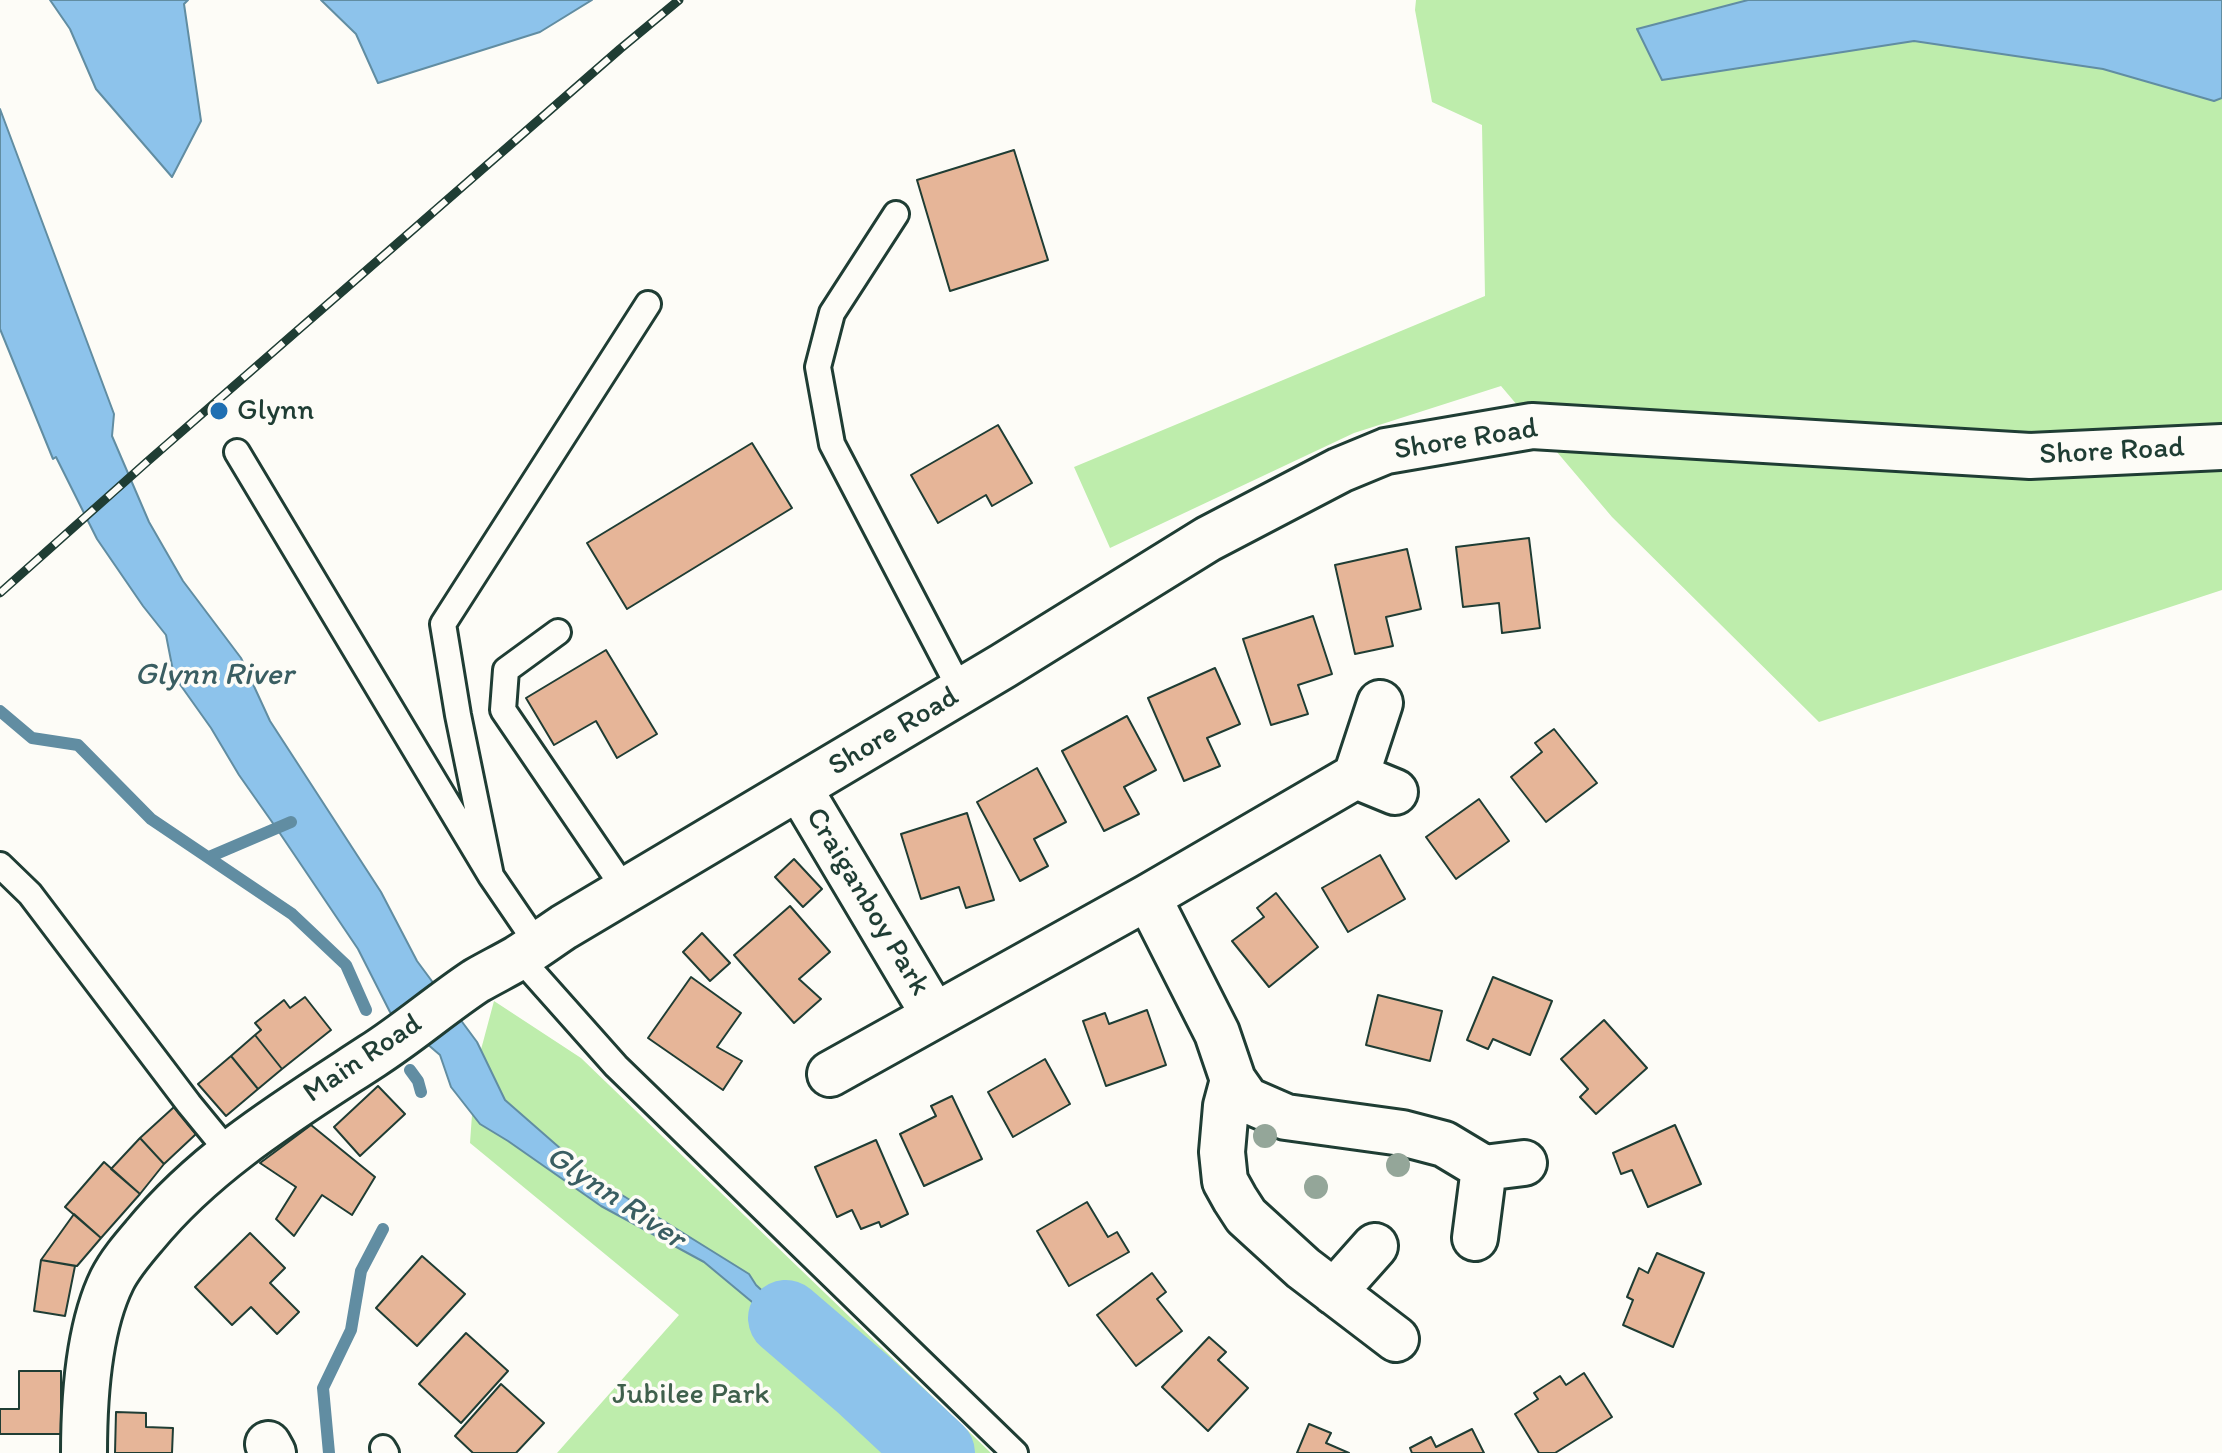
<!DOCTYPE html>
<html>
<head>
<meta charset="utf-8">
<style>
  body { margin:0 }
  canvas { display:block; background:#fdfcf7 }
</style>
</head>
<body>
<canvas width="2222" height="1453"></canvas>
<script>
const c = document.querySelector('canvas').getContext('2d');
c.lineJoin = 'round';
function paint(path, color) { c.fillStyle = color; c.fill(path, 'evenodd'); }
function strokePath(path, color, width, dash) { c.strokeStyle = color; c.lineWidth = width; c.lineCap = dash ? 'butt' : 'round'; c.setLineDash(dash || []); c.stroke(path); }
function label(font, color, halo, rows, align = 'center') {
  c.font = font + ' Itim,sans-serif'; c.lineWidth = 7; c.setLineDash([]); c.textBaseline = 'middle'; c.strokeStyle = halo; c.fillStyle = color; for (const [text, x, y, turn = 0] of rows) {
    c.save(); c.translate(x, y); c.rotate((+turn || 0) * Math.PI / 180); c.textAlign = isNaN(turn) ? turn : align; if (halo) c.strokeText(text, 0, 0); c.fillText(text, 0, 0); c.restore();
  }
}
paint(new Path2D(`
  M1416 0H1748L1638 29 1662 80 1914 41 2103 69 2213 101 2222 98V590L1819 722 1612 517 1501 386 1354 433 1110 548 1074 467 1485 296 1482 125 1432 102 1415 10Z
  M494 1001 581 1058 991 1453H557L679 1315 470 1143 475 1072Z`), '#beedac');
const water = new Path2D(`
  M50 0H188L184 4 201 121 172 177 96 89 70 29Z
  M321 0H592L540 32 378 83 356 34Z
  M1748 0H2222V98L2214 101 2103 69 1914 41 1662 80 1637 29Z
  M0 109 114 414 112 436 149 522 183 581 241 658 270 721 381 892 417 961 477 1042 505 1100 593 1177 749 1274 756 1285 864 1385 799 1341 704 1262 601 1206 508 1141 480 1124 451 1087 440 1055 390 1012 358 949 277 829 239 775 211 728 174 676 166 635 143 606 97 539 56 457 53 459 0 329Z`);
paint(water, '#8dc3eb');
strokePath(water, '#618da2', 2);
strokePath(new Path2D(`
  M0 711 32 738 78 745 151 819 292 914 346 965 366 1010
  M209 857 291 822
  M410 1070 418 1081 421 1092
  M329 1453 323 1388 351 1330 361 1271 383 1229`), '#618da2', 12);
strokePath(new Path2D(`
  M786 1318 864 1385 937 1453`), '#8dc3eb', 76);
const building = new Path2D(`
  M1014 150 1048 260 950 291 917 180Z
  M998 425 1032 483 992 506 986 495 938 523 911 475Z
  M752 443 792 508 627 609 587 543Z
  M1529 538 1540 628 1502 633 1499 603 1463 607 1456 547Z
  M1407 549 1421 609 1386 617 1393 646 1355 654 1335 565Z
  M1313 616 1332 674 1298 685 1308 714 1271 725 1243 639Z
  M606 650 657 734 617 758 596 721 554 745 526 698Z
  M1215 668 1240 724 1207 738 1220 766 1184 781 1148 698Z
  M1127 716 1156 770 1124 787 1139 814 1104 831 1062 751Z
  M1554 729 1597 783 1546 822 1511 777 1542 752 1535 743Z
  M1037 768 1066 822 1034 839 1048 866 1020 881 977 802Z
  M1479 799 1509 841 1456 879 1426 837Z
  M967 813 994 900 966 908 959 887 921 899 901 834Z
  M1380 855 1405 899 1348 932 1322 888Z
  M794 859 822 889 803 907 775 877Z
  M1276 893 1318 947 1269 987 1232 941 1264 917 1257 908Z
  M790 906 830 952 799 979 821 999 794 1023 734 955Z
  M702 933 730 963 710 981 683 952Z
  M691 977 741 1013 717 1047 742 1061 723 1090 648 1038Z
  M1493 977 1552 1001 1530 1055 1493 1039 1488 1049 1467 1040Z
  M1378 995 1442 1011 1430 1061 1366 1045Z
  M305 997 331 1030 282 1069 255 1035 261 1030 255 1023 284 1000 290 1008Z
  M1147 1010 1166 1065 1106 1086 1083 1021 1105 1013 1109 1024Z
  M1604 1020 1647 1068 1596 1114 1580 1097 1588 1089 1561 1059Z
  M255 1035 282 1069 258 1089 231 1056Z
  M231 1056 258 1089 226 1116 198 1084Z
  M1045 1059 1070 1104 1013 1137 988 1092Z
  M378 1086 405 1114 360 1156 334 1127Z
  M952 1096 982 1159 924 1186 900 1134 936 1116 931 1106Z
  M174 1107 196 1134 164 1164 140 1138Z
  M311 1125 375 1177 352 1215 322 1195 294 1236 276 1219 296 1187 260 1163Z
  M1675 1125 1701 1184 1648 1207 1632 1170 1621 1174 1613 1153Z
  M140 1138 164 1164 140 1194 111 1169Z
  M876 1140 908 1214 881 1227 879 1222 861 1229 852 1210 837 1217 815 1167Z
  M104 1162 140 1194 101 1238 65 1207Z
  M1087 1202 1108 1237 1117 1232 1129 1252 1069 1286 1037 1231Z
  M74 1214 101 1238 77 1266 41 1260Z
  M250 1233 285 1268 270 1283 299 1312 277 1334 251 1307 232 1325 195 1287Z
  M1657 1253 1704 1273 1673 1347 1623 1325 1633 1300 1627 1297 1639 1268 1648 1273Z
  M422 1256 465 1294 417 1346 376 1308Z
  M41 1260 75 1266 65 1316 34 1311Z
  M1152 1273 1166 1292 1157 1299 1182 1331 1136 1366 1097 1315Z
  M466 1333 508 1371 461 1423 419 1384Z
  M1209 1337 1226 1352 1218 1360 1248 1388 1208 1431 1162 1387Z
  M19 1371H61V1434H0V1409H19Z
  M1584 1373 1612 1417 1555 1453H1539L1515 1414 1538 1399 1534 1393 1560 1376 1566 1385Z
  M501 1384 544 1423 516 1453H473L455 1436Z
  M116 1412 146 1413V1427L173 1428 172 1453H115Z
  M1309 1424 1331 1433 1326 1443 1349 1453H1297Z
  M1472 1429 1484 1453H1412L1410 1448 1431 1437 1436 1447Z`);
paint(building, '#e6b598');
strokePath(building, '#1f3d34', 2);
const lane = new Path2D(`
  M896 214 832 313 818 367 832 444 961 691
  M237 452 491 876 538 945
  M558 632 506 670 503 710 626 891
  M0 865 30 894 189 1104 230 1154
  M491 876 458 715 443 624 648 304
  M519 957 616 1066 1015 1453
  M383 1448 386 1453`);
const street = new Path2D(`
  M1356 776 1395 792
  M799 788 934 1015
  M1148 897 1217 1033 1233 1080 1226 1106 1222 1152 1225 1181 1235 1199 1246 1216 1303 1268 1396 1339
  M830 1074 1148 897 1356 776 1380 703
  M1233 1080 1247 1100 1286 1117 1402 1133 1444 1144 1484 1168 1524 1163
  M1475 1238 1484 1168
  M1334 1292 1375 1246
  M268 1444 273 1453`);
const primary = new Path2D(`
  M84 1453C84 1399 88 1329 112 1280 120 1264 132 1250 144 1236 206 1160 291 1109 372 1056 408 1033 440 1005 476 981 490 973 504 966 518 958 534 948 549 937 564 927L1003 666 1208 539 1340 470 1386 451 1532 426 2030 456 2222 447`);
strokePath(lane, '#1f3d34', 30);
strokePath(street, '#1f3d34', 50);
strokePath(primary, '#1f3d34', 50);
strokePath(lane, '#fdfcf7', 24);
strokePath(street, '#fdfcf7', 44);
strokePath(primary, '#fdfcf7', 44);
const rail = new Path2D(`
  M0 593 148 461 620 49 679 0`);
strokePath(rail, '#1f3d34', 9);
strokePath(rail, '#fdfcf7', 6, [18]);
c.fillStyle = '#94a699';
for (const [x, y] of [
  [1265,1136],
  [1398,1165],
  [1316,1187]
]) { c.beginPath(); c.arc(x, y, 12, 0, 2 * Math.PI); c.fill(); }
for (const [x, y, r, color] of [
  [219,411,10,"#1f6fb2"]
]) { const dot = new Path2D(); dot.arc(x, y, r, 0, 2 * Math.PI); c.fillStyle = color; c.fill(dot); strokePath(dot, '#fdfcf7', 3); }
label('30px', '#1f3d34', '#fdfcf7', [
  ["Glynn",237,411]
], 'left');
label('30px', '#1f3d34', '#fdfcf7', [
  ["Shore Road",1466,440,-9],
  ["Shore Road",2112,452,-3],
  ["Shore Road",894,732,-31],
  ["Craiganboy Park",867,902,59],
  ["Main Road",363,1059,-34]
]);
label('30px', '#3f604c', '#fdfcf7', [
  ["Jubilee Park",691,1395]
]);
label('italic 32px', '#3a5e62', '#fdfcf7', [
  ["Glynn River",214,676],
  ["Glynn River",615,1198,34]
]);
</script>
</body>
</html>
